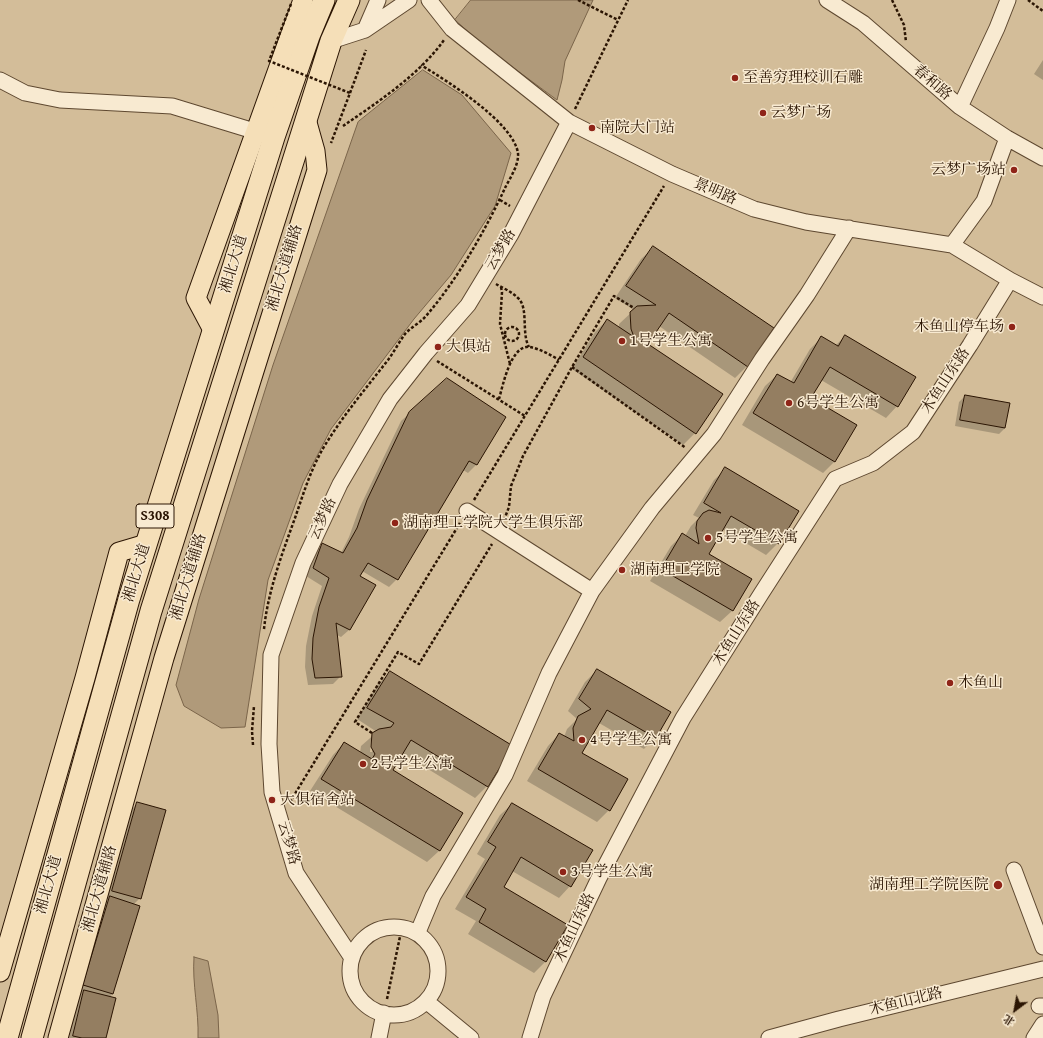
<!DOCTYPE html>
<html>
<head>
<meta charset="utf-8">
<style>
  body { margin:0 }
  #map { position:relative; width:1043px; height:1038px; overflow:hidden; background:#f5dfb8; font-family:"Gentium Book Plus","Noto Serif SC",serif }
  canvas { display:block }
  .north { position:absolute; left:995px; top:990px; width:40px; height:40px; -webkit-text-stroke:3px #f8ead1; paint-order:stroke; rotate:212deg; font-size:11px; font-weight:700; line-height:16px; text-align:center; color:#2b1503 }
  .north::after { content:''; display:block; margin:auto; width:14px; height:18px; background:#2b1503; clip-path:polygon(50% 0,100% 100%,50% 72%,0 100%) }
</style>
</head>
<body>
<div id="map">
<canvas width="1043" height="1038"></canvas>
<div class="north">北</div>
</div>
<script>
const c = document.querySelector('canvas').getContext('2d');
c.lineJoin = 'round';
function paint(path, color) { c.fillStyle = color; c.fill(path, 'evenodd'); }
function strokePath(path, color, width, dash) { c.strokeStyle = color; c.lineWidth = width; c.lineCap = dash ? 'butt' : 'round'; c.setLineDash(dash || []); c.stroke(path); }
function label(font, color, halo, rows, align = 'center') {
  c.font = font + ' "Gentium Book Plus","Noto Serif SC",serif'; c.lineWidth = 3; c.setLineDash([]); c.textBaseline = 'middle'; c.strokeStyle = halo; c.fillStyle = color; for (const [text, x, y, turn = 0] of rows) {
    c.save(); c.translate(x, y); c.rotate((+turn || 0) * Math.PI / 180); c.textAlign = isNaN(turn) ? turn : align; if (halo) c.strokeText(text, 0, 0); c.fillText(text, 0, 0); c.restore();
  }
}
paint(new Path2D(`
  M0 0H1043V1038H0Z`), '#d3bd99');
const water = new Path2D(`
  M471 0H593L565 61 562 80 557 100 484 46 455 20Z
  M423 70 462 95 511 153 495 206 451 275 414 319 331 429 303 483 268 580 245 727 221 728 184 706 176 685 199 599 273 365 358 122Z
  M194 957 208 961 218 1015 219 1038H198C199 1011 192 984 194 957Z`);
paint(water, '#b09a7a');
strokePath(water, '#7b654a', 1);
paint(new Path2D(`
  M1043 60V80L1034 74Z
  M653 248 747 366 735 378 659 326 647 344 695 433 683 445 572 369 595 332 607 320 619 328V324L634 310 615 298 641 259Z
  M845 336 897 406 886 418 821 380 810 399 835 461 823 473 742 425 765 386 777 375 790 383 810 349 822 337 835 346Z
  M965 396 1005 428 999 434 955 426 959 402Z
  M410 413 505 417 476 465 468 473 463 470 397 579 389 587 362 571 359 576 375 585 349 630 341 637 337 635 341 676 333 684 308 685 305 667 306 646 312 616 322 586 306 576 315 552 323 544 341 553 349 537 359 509 401 421Z
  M726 469 797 511 778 543 766 555 722 529 707 554 750 580 732 611 720 622 650 581 671 546 682 535 685 536 691 526 699 518 693 515 714 480Z
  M597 670 655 737 644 749 599 723 581 753 627 780 609 810 597 822 527 781 548 746 559 734 564 737 567 729 577 719 568 711 585 682Z
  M390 672 487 786 475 798 402 753 391 770 462 813 439 851 427 862 310 791 333 755 344 743 360 753 361 746 377 732 357 719 378 684ZM371 740H373L372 752H370Z
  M138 803 140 898 133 905 113 994 109 997 105 1038H69L79 997 81 995 76 993 102 905 108 899 105 898 130 811Z
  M512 804 570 886 559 898 512 871 502 887 545 962 534 973 468 934 476 921 455 909 485 859 477 854 500 815Z`), '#0003');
const building = new Path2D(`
  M653 246 774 328 748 367 669 313 648 344 723 394 696 434 583 357 607 319 634 337 631 329 630 312 637 306 656 305 626 286Z
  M845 335 916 377 898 407 830 367 811 398 857 425 835 462 753 413 777 374 794 383 821 336 838 346Z
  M447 378 506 417 477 465 469 461 398 580 368 563 360 576 376 585 350 630 336 623 342 677 315 678 312 659 313 638 319 607 329 578 313 568 322 543 343 553 357 528 367 500 409 412Z
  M965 395 1010 403 1005 428 960 420Z
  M725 467 799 511 779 544 731 516 709 554 752 579 733 611 661 569 682 533 699 544 696 528 697 521 703 513 709 510 721 513 704 503Z
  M597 669 671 712 656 738 607 710 582 753 628 779 610 811 538 769 559 733 574 741 573 728 578 716 591 709 579 699Z
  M390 671 513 746 488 787 411 740 393 770 463 813 440 851 321 779 344 742 372 759 375 754 371 747 372 733 379 729 391 727 394 723 367 708Z
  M137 802 166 810 141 899 112 891Z
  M512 803 593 850 571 887 521 857 504 887 568 925 546 962 479 922 486 909 466 897 496 847 488 842Z
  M110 896 140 906 113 994 83 985Z
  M84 990 116 998 106 1038H82L73 1036Z`);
paint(building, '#947e61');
strokePath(building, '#2b1503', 1);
const minor = new Path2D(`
  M429 0 452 29 569 122 672 174 754 209 806 222 952 245 1010 280 1043 297
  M827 0 863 23 960 107 1007 138 1043 158
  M365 30 378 0
  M331 41 365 30 409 0
  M0 80 25 93 60 100 172 106 267 135
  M960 107 997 28 1008 0
  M952 245 984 201 1007 138
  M467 511 592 591
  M1014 870 1043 947
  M350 971a44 44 0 1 1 88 0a44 44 0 1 1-88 0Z
  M418 932 433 896 505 775 549 673 592 591 652 508 714 434 762 359 807 295 849 228
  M352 958 296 873 272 792 269 744 271 655 303 563 340 484 390 399 426 353 468 305 511 234 569 122
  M426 1001 471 1038
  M1039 1006H1043
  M379 1038 384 1013
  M530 1038 543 996 599 878 683 718 761 594 835 479 873 463 913 432 970 345 1010 280
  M769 1038 839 1019 1043 969
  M1034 1038 1043 1024`);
const major = new Path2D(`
  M213 330 196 298 303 0
  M0 972 85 678 119 552 146 544
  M58 1038 164 658 317 170 315 151 306 119`);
const highway = new Path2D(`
  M7 1038 129 599 274 137 309 36 324 0
  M32 1038 151 611 331 41 349 0`);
strokePath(minor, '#5e4830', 17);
strokePath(major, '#2b1503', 21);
strokePath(highway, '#2b1503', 23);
strokePath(new Path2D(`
  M578 0 618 20
  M892 0 904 25 906 42
  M1028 0 1043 11
  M350 93 366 50
  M575 109 628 0
  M343 126C378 102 419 75 444 40
  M500 200 510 206
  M496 284C503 288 512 292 518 298 529 308 521 333 529 347
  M501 287 502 292 500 324 510 364
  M505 334a7 7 0 1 1 14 0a7 7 0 1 1-14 0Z
  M437 361 525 416
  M572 367 686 448
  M499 399C503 385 511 344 530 347 540 349 551 355 559 360
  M474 500 664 186
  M504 520 509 507 511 486 523 456 572 367 614 296 634 308
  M264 629C268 591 282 554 295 518 304 492 312 465 327 442 345 413 367 387 388 360 394 352 399 342 405 334 411 327 420 323 426 316 457 280 485 231 505 188 510 178 519 165 518 153 513 122 447 81 421 65
  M372 733 355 722 398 652 419 664 492 544
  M253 745 252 731 254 706
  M290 802 460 523
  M387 999 402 927`), '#2b1503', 2.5, [3, 2]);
strokePath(minor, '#f8ead1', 15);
strokePath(major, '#f5dfb8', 19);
strokePath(highway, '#f5dfb8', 21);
strokePath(new Path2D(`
  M291 4 269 61 350 93 331 143`), '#2b1503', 2.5, [3, 2]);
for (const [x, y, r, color] of [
  [735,78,4,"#8f2418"],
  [763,113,4,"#8f2418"],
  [592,128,4,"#8f2418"],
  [1014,170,4,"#8f2418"],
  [1012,327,4,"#8f2418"],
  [622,341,4,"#8f2418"],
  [438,347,4,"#8f2418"],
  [789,403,4,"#8f2418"],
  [395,523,4,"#8f2418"],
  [708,538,4,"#8f2418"],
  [622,570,4,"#8f2418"],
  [950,683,4,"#8f2418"],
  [582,740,4,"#8f2418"],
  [363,764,4,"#8f2418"],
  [272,800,4,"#8f2418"],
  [563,872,4,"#8f2418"],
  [998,885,5,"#8f2418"]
]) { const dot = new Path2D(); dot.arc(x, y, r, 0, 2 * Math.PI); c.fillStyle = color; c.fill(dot); strokePath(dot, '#f8ead1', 1.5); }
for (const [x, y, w] of [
  [155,516,38]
]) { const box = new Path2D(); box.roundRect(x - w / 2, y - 12, w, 24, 3); c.fillStyle = '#f8ead1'; c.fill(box); strokePath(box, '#2b1503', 1); }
label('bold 14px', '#2b1503', null, [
  ["S308",155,516]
]);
label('15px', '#2b1503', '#f8ead1', [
  ["至善穷理校训石雕",743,78],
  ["云梦广场",771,113],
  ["南院大门站",600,128],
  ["云梦广场站",1006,170,"right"],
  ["木鱼山停车场",1004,327,"right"],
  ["1号学生公寓",630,341],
  ["大俱站",446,347],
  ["6号学生公寓",797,403],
  ["湖南理工学院大学生俱乐部",403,523],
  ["5号学生公寓",716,538],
  ["湖南理工学院",630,570],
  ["木鱼山",958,683],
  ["4号学生公寓",590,740],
  ["2号学生公寓",371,764],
  ["大俱宿舍站",280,800],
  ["3号学生公寓",571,872],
  ["湖南理工学院医院",989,885,"right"]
], 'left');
label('15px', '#2b1503', '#f8ead1', [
  ["春和路",932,83,41],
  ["景明路",715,192,23],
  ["云梦路",501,250,-60],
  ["湘北大道",234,264,-73],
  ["湘北大道辅路",285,268,-73],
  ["木鱼山东路",946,381,-57],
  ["云梦路",323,519,-65],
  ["湘北大道",137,573,-73],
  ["湘北大道辅路",189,577,-73],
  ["木鱼山东路",737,633,-58],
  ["云梦路",288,843,74],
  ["湘北大道",49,885,-74],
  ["湘北大道辅路",100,889,-74],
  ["木鱼山东路",575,928,-65],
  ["木鱼山北路",906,1002,-14]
]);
</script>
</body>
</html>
